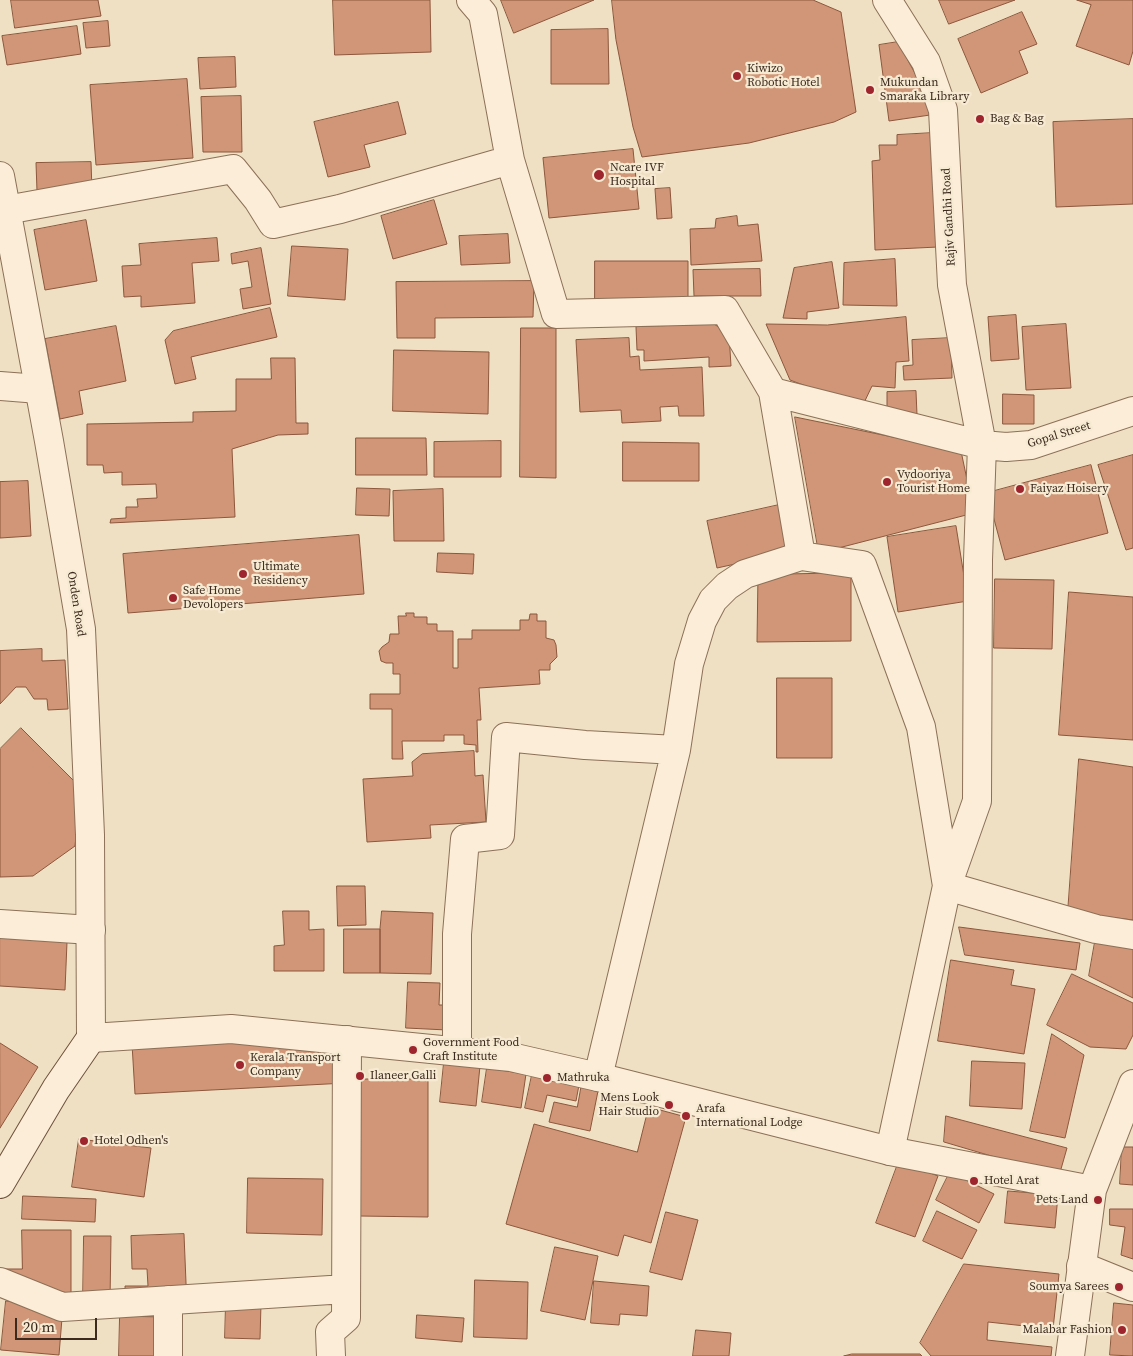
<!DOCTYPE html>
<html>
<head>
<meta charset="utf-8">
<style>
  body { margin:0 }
  #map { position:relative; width:1133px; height:1356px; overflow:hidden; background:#f0e0c3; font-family:"Source Serif 4",serif }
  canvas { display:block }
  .scale { position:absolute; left:15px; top:1318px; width:82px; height:22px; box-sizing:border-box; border:2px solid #3b2a1d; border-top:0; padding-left:6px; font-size:15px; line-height:18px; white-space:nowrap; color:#3b2a1d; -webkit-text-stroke:4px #f7ead3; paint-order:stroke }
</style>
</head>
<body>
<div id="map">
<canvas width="1133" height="1356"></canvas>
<div class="scale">20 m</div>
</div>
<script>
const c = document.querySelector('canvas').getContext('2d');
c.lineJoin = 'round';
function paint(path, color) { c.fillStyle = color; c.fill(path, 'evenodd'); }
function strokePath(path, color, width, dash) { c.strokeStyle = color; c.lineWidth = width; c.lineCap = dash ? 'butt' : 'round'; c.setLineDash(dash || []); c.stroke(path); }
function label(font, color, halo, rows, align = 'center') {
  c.font = font + ' "Source Serif 4",serif'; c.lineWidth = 4.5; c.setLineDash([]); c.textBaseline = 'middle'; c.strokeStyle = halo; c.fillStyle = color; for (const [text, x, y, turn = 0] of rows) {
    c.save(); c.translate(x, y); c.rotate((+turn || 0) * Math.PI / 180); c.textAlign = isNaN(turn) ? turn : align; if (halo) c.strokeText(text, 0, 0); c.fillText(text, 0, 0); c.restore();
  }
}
const building = new Path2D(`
  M11 0H98L101 16 15 28Z
  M333 0H430L431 52 335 55Z
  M501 0H594L514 33Z
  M612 0H813L841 12 856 112 834 122 749 143 642 157 633 127 616 40Z
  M939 0H1015L949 24Z
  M1077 0H1133V51L1129 65 1076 46 1091 5Z
  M1022 12 1037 44 1019 51 1028 73 981 93 958 39Z
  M108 21 110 46 86 48 83 23Z
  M77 26 81 54 7 65 2 36Z
  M608 29 609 84H551V30Z
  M898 42 937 114 889 121 879 45Z
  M235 57 236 87 200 89 198 58Z
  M187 79 193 158 96 165 90 85Z
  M241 96 242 152H203L201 97Z
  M398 102 406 134 364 145 370 167 328 177 314 122Z
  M1133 119V204L1056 207 1053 122Z
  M933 133 938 247 875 250 872 161 880 160 879 145H897V135Z
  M633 149 639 209 549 218 543 158Z
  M91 162 92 190 37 191 36 163Z
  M670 188 672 218 657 219 655 189Z
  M434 200 447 244 393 259 381 216Z
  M737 216 738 226 758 224 762 261 691 265 690 229 715 228 716 219Z
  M86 220 97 281 45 290 34 230Z
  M508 234 510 263 461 265 459 236Z
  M217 238 219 261 192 263 195 303 141 307V296L124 297 122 266 141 265 139 244Z
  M292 246 348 249 345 300 288 296Z
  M261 248 271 304 243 309 240 289 252 287 248 261 232 264 231 254Z
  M895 259 897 306 843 305 844 263Z
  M595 261H688V304H595Z
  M832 262 839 308 807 312V319L783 318 794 268Z
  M760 269 761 296H694L693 270Z
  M534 281 533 317 435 318V338H397L396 282Z
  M270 308 277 337 191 357 196 379 175 384 165 340 173 331Z
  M1016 315 1019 359 991 361 988 317Z
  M906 317 909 361 896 362 895 388 872 386 862 407 790 380 766 324 827 325Z
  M714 324 729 334 731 366 709 367V357L644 361V350H637L636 327Z
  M1066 324 1071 388 1026 390 1022 327Z
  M116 326 126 381 79 391 83 414 60 419 45 339Z
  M521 328H556V478L520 477Z
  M629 338 630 357 639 356 640 370 702 367 704 416H679L678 406 660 407 661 421 622 423 621 410 580 412 576 340Z
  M951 338 952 378 904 380 903 366 913 365 912 340Z
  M394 350 489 352 488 414 393 411Z
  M271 358H295L296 423H308V434L278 435 232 449 235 517 110 523 111 519 126 518V507H138L137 499 157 498 156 484 122 485V472L104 473 103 465H87V424L193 422V412L236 411V379H271Z
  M916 391 917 415 887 416V392Z
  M1003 394 1034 395V424H1003Z
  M795 417 961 451 974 513 819 553Z
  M356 438H426L427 475H356Z
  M501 441V477H434V442Z
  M623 442 699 443V481H623Z
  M1133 455V548L1126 550 1098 465Z
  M1091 465 1108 533 1005 560 987 493Z
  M28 481 31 536 0 538V482Z
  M357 488 390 489 389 516 356 515Z
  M443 489 444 541H394L393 491Z
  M779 505 790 552 717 568 707 521Z
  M956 526 968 601 898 612 887 537Z
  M359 535 364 594 128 613 123 554Z
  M438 553 474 554 473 574 437 572Z
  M833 573H851V641L757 642 758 575Z
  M995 579 1054 580 1052 649 994 648Z
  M1069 592 1133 597V740L1059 735Z
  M406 613H414V617H427V624H437V631H453V668H458V639H472V630H520V620H529L530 614H537V621H546V638L554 640 556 645 557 657 550 664V670H539L540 684 479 688 481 720H477L478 752H476V745L464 744V735H444V741H402L403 759H392V709H370V694H400V674H393V663H386L381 661 379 651 382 647 389 642 390 634H399L398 616H406Z
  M42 649V661L65 660 68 709 48 710 47 699H34L26 687H16L0 704V651Z
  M777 678H832V758H777Z
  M21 728 81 788 75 846 33 876 0 877V749Z
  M474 751 475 776 483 775 486 822 430 825 431 838 367 842 363 779 413 776 412 762 422 754Z
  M1079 759 1133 767V920L1068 912Z
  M337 886H365L366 925 338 926Z
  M283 911H309V930L324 929V971H274V946L284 945Z
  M382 911 433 913 431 974 380 973V929Z
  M959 927 1080 943 1076 970 965 955Z
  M344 929H380V973H344Z
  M0 938 67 942 65 990 0 986Z
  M1095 942 1133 944V998L1089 976Z
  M951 960 1014 970 1011 985 1035 989 1024 1054 938 1041Z
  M1072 974 1133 1003V1035L1126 1049 1090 1047 1047 1025Z
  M408 982 440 983 439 1005H448L447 1030 406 1028Z
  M1052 1034 1084 1055 1065 1138 1030 1131Z
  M236 1040 347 1047 346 1083 135 1094 132 1044Z
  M0 1043 38 1067 0 1128Z
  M972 1061 1025 1063 1022 1109 970 1106Z
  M444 1063 480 1066 476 1106 440 1102Z
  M487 1068 526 1074 521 1108 482 1102Z
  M532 1075 579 1085 576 1101 547 1095 543 1112 525 1108Z
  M360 1079H428V1217L359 1216Z
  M582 1083 599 1086 590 1131 549 1122 554 1102 577 1107Z
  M649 1107 686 1117 651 1243 624 1235 618 1256 506 1224 534 1124 637 1152Z
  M946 1116 1067 1148 1059 1176 944 1142Z
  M79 1139 151 1148 144 1197 72 1187Z
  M1122 1147H1133V1185L1120 1184Z
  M899 1161 938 1176 915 1237 876 1223Z
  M950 1172 994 1194 979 1223 936 1200Z
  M248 1178 323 1179 322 1235 247 1233Z
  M1008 1191 1058 1195 1055 1228 1005 1223Z
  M23 1196 96 1199 95 1222 22 1219Z
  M1110 1209H1133V1259L1121 1255 1125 1227 1110 1225Z
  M937 1211 977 1230 962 1259 923 1241Z
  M666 1212 698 1220 682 1280 650 1272Z
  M22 1230H71V1294H2V1269H22Z
  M184 1234 187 1307 126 1309 125 1286H148L147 1269H132L131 1236Z
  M84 1236H111L110 1301 83 1300Z
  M555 1247 598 1256 585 1320 541 1311Z
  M964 1264 1059 1274 1053 1329 988 1322 987 1340 1052 1347 1051 1356H931L920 1343Z
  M475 1280 528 1282 527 1339 474 1337Z
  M594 1281 649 1286 647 1316 620 1314 619 1325 591 1323Z
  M6 1301 63 1306 59 1355 1 1350Z
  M226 1303 261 1304 260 1339 225 1338Z
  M1114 1303 1133 1305V1356L1110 1355Z
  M417 1315 464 1318 462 1342 416 1338Z
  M120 1316 162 1317 161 1356H119Z
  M696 1330 731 1333 729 1356H693Z
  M852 1354H920L922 1356H844Z`);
paint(building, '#d19677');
strokePath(building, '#8c573d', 1);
const minor = new Path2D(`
  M471 0 483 14 510 160 556 314 725 310 773 392 982 445 1006 447 1031 445 1133 411
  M887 0 926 62 943 110 952 285 982 445 978 560 977 801 947 886 1096 929 1133 935
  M6 210 233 169 258 200 273 224 340 209 510 160
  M0 386 39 389
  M801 556 862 565 921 727 947 886 890 1151
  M0 924 91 930
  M457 1051V934L465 839 500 835 506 737 585 745 676 750
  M598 1077 676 750 689 664 702 621 713 600 727 586 745 574 801 556 773 392
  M1081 1266 1133 1287
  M0 1282 62 1307 346 1289
  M168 1300V1356
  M331 1356 330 1332 346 1318 347 1040`);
const tertiary = new Path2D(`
  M0 176 49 441 81 629 90 835 91 1038 231 1029 511 1057 598 1077 890 1151 1092 1190
  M1070 1356 1092 1190 1133 1084`);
const secondary = new Path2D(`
  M0 1184 56 1089 91 1038`);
strokePath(minor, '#8c7058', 30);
strokePath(tertiary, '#8c7058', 30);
strokePath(secondary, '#6e513c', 30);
strokePath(minor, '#fbedd7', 28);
strokePath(tertiary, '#fbedd7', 28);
strokePath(secondary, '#fbedd7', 28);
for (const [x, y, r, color] of [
  [737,76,5,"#9e252e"],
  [870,90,5,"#9e252e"],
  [980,119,5,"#9e252e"],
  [599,175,6,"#9e252e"],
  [887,482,5,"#9e252e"],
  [1020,489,5,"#9e252e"],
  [243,574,5,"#9e252e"],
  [173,598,5,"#9e252e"],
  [413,1050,5,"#9e252e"],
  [240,1065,5,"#9e252e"],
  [360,1076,5,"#9e252e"],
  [547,1078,5,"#9e252e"],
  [669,1105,5,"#9e252e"],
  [686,1116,5,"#9e252e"],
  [84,1141,5,"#9e252e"],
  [974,1181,5,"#9e252e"],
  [1098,1200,5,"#9e252e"],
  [1119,1287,5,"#9e252e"],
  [1122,1330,5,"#9e252e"]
]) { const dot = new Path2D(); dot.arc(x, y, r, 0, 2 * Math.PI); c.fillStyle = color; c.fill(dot); strokePath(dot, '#f7ead3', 2); }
label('12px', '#3b2a1d', '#f7ead3', [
  ["Kiwizo",747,69],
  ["Robotic Hotel",747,83],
  ["Mukundan",880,83],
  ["Smaraka Library",880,97],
  ["Bag & Bag",990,119],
  ["Ncare IVF",610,168],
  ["Hospital",610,182],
  ["Vydooriya",897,475],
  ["Tourist Home",897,489],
  ["Faiyaz Hoisery",1030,489],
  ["Ultimate",253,567],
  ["Residency",253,581],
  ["Safe Home",183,591],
  ["Devolopers",183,605],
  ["Government Food",423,1043],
  ["Craft Institute",423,1057],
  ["Kerala Transport",250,1058],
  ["Company",250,1072],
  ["Ilaneer Galli",370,1076],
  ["Mathruka",557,1078],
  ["Mens Look",659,1098,"right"],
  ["Hair Studio",659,1112,"right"],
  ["Arafa",696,1109],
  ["International Lodge",696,1123],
  ["Hotel Odhen's",94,1141],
  ["Hotel Arat",984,1181],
  ["Pets Land",1088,1200,"right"],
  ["Soumya Sarees",1109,1287,"right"],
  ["Malabar Fashion",1112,1330,"right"]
], 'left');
label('12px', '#3b2a1d', '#f7ead3', [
  ["Rajiv Gandhi Road",949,217,-93],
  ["Gopal Street",1059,435,-17],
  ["Onden Road",76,604,81]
]);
</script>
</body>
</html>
